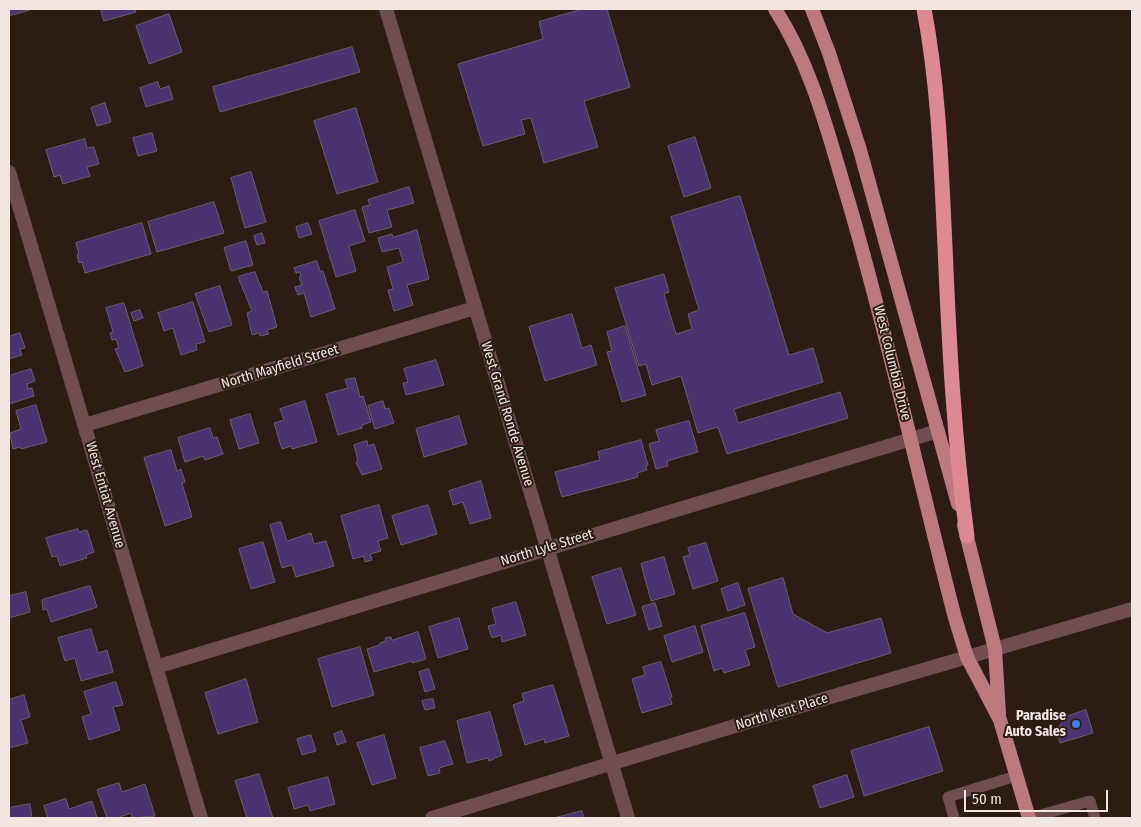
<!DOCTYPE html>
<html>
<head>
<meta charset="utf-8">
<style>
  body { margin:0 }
  #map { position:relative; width:1141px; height:827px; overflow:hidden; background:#2d1c15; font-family:"Fira Sans Condensed",sans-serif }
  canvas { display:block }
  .frame { position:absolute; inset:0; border:10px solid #f2e6e1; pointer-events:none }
  .scale { position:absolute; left:964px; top:790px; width:144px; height:22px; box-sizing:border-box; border:2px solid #f2e6e1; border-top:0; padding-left:6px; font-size:15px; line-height:18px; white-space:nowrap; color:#f2e6e1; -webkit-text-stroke:4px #2d1c15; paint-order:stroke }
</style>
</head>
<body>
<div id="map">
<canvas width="1141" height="827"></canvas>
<div class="frame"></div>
<div class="scale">50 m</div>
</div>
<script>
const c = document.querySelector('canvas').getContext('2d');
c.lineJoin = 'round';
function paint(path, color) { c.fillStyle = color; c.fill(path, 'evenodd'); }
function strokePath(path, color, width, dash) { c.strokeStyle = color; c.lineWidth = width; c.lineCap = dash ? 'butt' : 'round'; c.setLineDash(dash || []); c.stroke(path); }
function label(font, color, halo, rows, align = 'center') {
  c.font = font + ' "Fira Sans Condensed",sans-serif'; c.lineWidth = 4; c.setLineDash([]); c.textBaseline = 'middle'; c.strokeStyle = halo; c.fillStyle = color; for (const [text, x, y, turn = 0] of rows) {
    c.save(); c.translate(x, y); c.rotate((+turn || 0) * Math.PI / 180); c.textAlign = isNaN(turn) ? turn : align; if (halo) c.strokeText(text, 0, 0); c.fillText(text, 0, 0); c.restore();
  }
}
const building = new Path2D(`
  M9 9H33L9 16Z
  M101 9H135L136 12 104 21Z
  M583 9H607L630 87 584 101 598 147 544 163 531 118 521 120 525 134 483 146 458 64 543 39 539 22Z
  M169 14 182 52 149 64 136 26Z
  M352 47 360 72 220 112 213 87Z
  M158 82 160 89 169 86 173 99 146 107 140 88Z
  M105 103 111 122 97 126 91 108Z
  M356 108 378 182 337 194 314 121Z
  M152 133 157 151 138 156 133 138Z
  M695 137 711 188 684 197 668 146Z
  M85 139 87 148 94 147 99 164 87 167 90 176 63 184 60 175 54 177 46 150Z
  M251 172 266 222 245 228 231 178Z
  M409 187 414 203 387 210 392 227 369 233 362 207 370 205 368 200Z
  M740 196 789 355 813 348 823 382 734 409 738 423 840 392 848 418 727 454 718 427 698 433 681 376 652 385 646 364 639 366 615 288 664 274 669 292 664 294 676 334 692 329 688 314 699 310 671 217Z
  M214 202 224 233 157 252 148 222Z
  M355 210 365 241 349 246 356 271 336 277 319 221Z
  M142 223 151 254 85 273 82 262 79 263 77 255 79 254 76 243Z
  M308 223 312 234 299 238 296 227Z
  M417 230 429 279 407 285 413 305 394 311 388 290 393 289 387 267 403 262 399 248 382 252 378 238 392 234 393 237Z
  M262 233 265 243 257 245 254 236Z
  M246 241 253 265 231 271 224 248Z
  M317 261 320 271H323L335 309 311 317 304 293 298 295 295 287 302 285 299 277H301L300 272 296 273 294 268Z
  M255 272 263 292 267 291 277 327 267 330 269 334 260 336 259 333 252 335 247 313 252 311 238 277Z
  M220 286 232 325 209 332 195 294Z
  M193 302 205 342 196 344 197 350 181 355 173 328 164 331 158 313Z
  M124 303 143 366 125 372 115 349 119 348 116 339 112 340 110 333 113 332 106 308Z
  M140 310 143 318 134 321 131 313Z
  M572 314 582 348 591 345 597 365 545 381 529 327Z
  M625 326 646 395 622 402 607 352 612 351 607 332Z
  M20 333 25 348 20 349 22 355 9 359V337Z
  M436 360 444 385 406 395 403 383 408 382 404 369Z
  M31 369 35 381 27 384 28 389 32 388 34 396 9 404V376Z
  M355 378 360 397 363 396 371 422 362 425V428L338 435 326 394 348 388 345 380Z
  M305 401 317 442 292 449 291 446 282 449 274 423 284 420 280 409Z
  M383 401 385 409 389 408 394 423 375 429 368 406Z
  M36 405 47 442 21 449 20 447 13 449 10 433 21 429 16 411Z
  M250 414 259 443 239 449 230 420Z
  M459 416 467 444 424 457 416 429Z
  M689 421 698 452 667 461 668 466 656 469 649 444 659 441 656 430Z
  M210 428 213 438 217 437 223 454 205 460 203 456 185 462 178 438Z
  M641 440 648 465 646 466 647 470 637 473 638 477 562 497 555 472 600 460 598 452Z
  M367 441 368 446 374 444 382 469 362 475 356 462 358 461 354 445Z
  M171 450 177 471 181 469 185 482 182 483 192 517 165 526 144 458Z
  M481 481 491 518 470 524 463 502 453 505 449 491Z
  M379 505 388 538 378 541 381 551 370 554 372 560 365 562 364 556 353 559 341 516Z
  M428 505 437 534 401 545 392 516Z
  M281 522 287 541 311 533 314 544 326 541 334 566 296 577 292 565 282 568 270 525Z
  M78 529 79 532 87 530 94 552 86 555 87 558 60 566 57 556 52 557 46 538Z
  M263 542 275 582 251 589 239 549Z
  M706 543 718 581 693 589 683 557 690 555 688 548Z
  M664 557 675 594 651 601 641 564Z
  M621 568 636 615 607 624 592 577Z
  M783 578 793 614 827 633 881 618 891 653 778 687 748 589Z
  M738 583 745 605 728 611 721 589Z
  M90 586 97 607 92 609 51 622 47 609 43 610 42 600Z
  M26 592 30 612 9 618V596Z
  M516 602 526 635 502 642 501 635 492 638 488 626 496 624 492 609Z
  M655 603 662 626 649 630 642 607Z
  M745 613 755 647 745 650 750 665 724 673 722 668 714 671 701 626Z
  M459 618 468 649 438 658 429 627Z
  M695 626 703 652 672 662 664 636Z
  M91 629 98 653 107 650 113 672 81 681 75 658 65 661 58 638Z
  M418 632 426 659 412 663V661L374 672 367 649 380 645V643L386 641 385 638 391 637 392 640Z
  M360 647 374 695 332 707 318 659Z
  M661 662 672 697 670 698 672 704 642 713 632 679 645 675 643 667Z
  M429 669 435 689 425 692 419 672Z
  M246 679 258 722 218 734 205 693Z
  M116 682 123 705 113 707 120 730 89 740 82 717 91 714 84 692Z
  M553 685 569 736 545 743 544 739 525 745 513 705 524 701 522 694Z
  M24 695 30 717 21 720 28 743 9 748V700Z
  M433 699 435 708 425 710 422 701Z
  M1086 710 1093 733 1060 743 1057 731 1065 717Z
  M490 712 502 755 489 761 488 758 467 763 457 721Z
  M929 727 943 771 864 796 851 751Z
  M342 731 346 742 337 745 334 734Z
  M311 735 316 751 302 755 297 739Z
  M384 735 396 778 372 785 357 743Z
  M445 741 453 764 439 768 440 773 428 776 420 748Z
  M259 774 273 818H247L235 781Z
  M847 775 854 797 820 808 813 786Z
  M328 777 335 804 310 811 308 805 294 809 288 788Z
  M119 783 122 792 145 784 155 816 132 818 131 813 117 818H107L97 790Z
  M66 799 69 809 92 801 97 818H48L44 806Z
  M30 804 32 818H9V808Z
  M582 811 584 818H554Z`);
paint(building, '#4a336f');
strokePath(building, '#656072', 1);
strokePath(new Path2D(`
  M954 818 948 797 1016 776
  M1030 818 1090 801 1095 818`), '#6f4d51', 11);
strokePath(new Path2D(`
  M386 9 628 818
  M9 172 201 818
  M85 425 475 308
  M156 667 938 431
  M432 818 827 698 1132 609`), '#6f4d51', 14);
strokePath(new Path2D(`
  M775 9C813 68 829 137 849 203 889 340 919 480 955 618L967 657 1000 720 1029 818
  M812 9 829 53 860 150 958 504
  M964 525 995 649 999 714`), '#bd7980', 14);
strokePath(new Path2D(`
  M924 9C939 88 941 166 945 246 949 343 954 439 967 536`), '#dc8993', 15);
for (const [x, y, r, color] of [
  [1076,724,5,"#3f7fe0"]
]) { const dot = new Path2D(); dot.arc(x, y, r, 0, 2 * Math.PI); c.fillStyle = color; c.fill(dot); strokePath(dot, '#2d1c15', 2); }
label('14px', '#f2e6e1', '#2d1c15', [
  ["West Columbia Drive",892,363,76],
  ["North Mayfield Street",280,367,-17],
  ["West Grand Ronde Avenue",507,414,73],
  ["West Entiat Avenue",105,495,74],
  ["North Lyle Street",547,548,-17],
  ["North Kent Place",782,712,-17]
]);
label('bold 14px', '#f2e6e1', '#2d1c15', [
  ["Paradise",1066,716],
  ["Auto Sales",1066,732]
], 'right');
</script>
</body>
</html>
